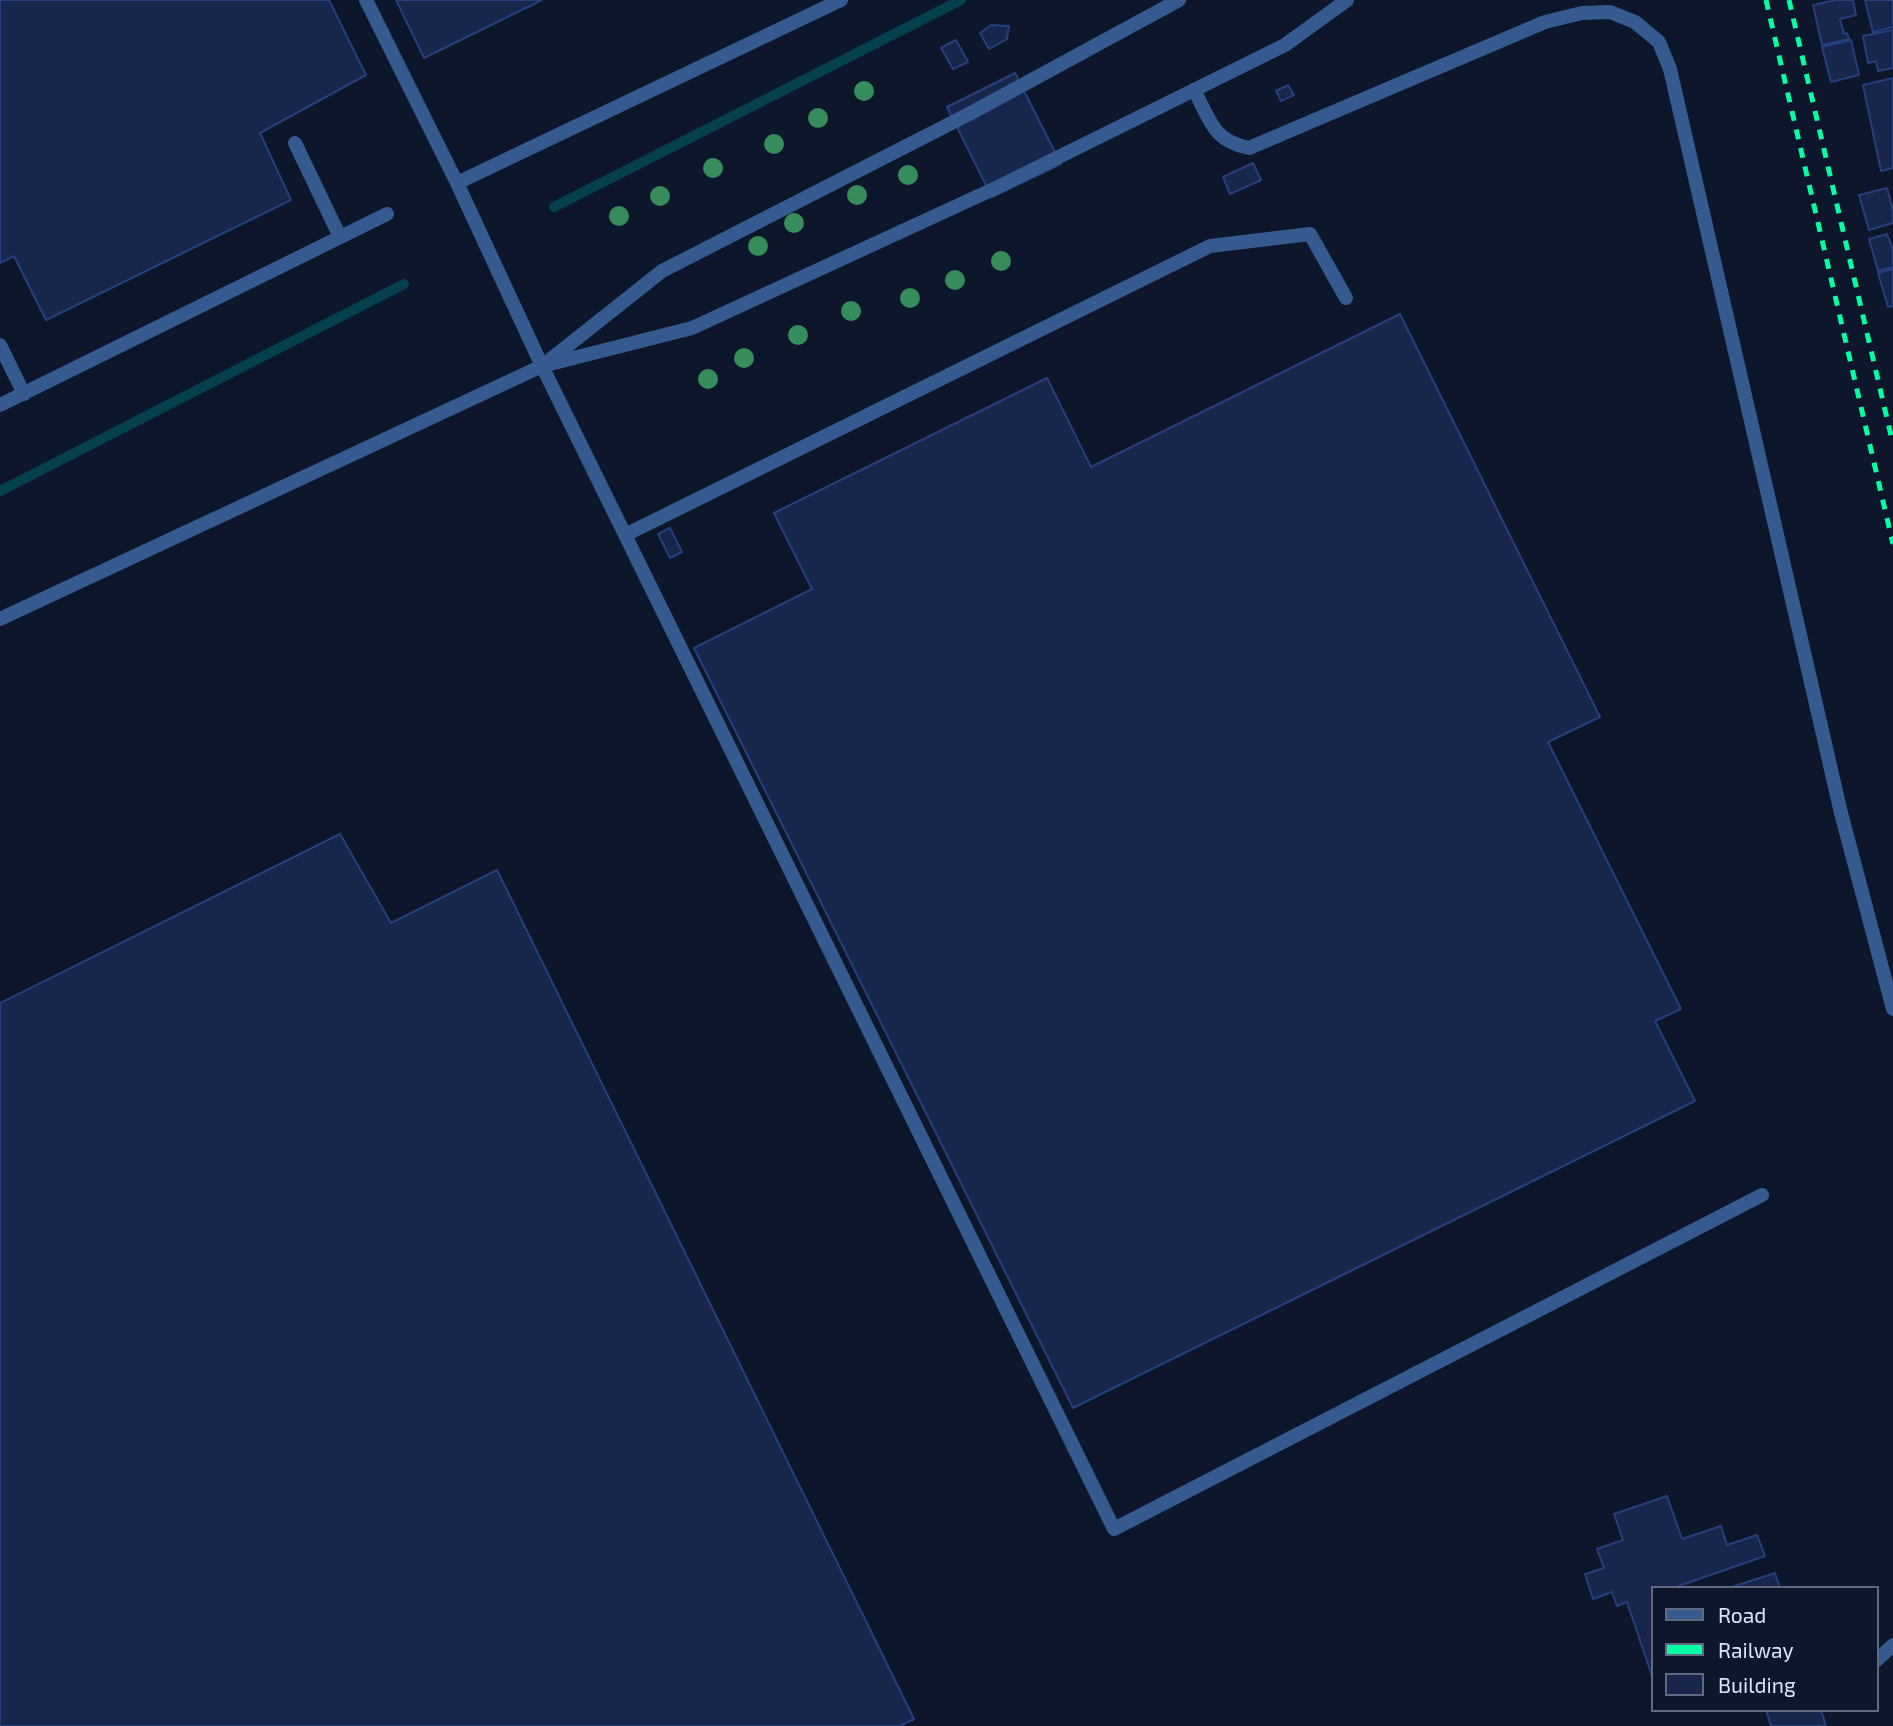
<!DOCTYPE html>
<html>
<head>
<meta charset="utf-8">
<style>
  body { margin:0 }
  #map { position:relative; width:1893px; height:1726px; overflow:hidden; background:#0e162b; font-family:"Exo 2",sans-serif }
  canvas { display:block }
  .legend { position:absolute; left:1651px; top:1586px; width:228px; height:126px; box-sizing:border-box; background:#0e162b; border:2px solid #5f6980; margin:0; padding:9px 12px; list-style:none; font-size:21px; color:#d8e5ff }
  .legend li { display:flex; align-items:center; gap:14px; height:35px }
  .legend b { width:35px; border:2px solid #5f6980 }
</style>
</head>
<body>
<div id="map">
<canvas width="1893" height="1726"></canvas>
<ul class="legend">
<li><b style="height:9px;background:#345a8f"></b>Road</li>
<li><b style="height:9px;background:#04ffa5"></b>Railway</li>
<li><b style="height:19px;background:#18264e"></b>Building</li>
</ul>
</div>
<script>
const c = document.querySelector('canvas').getContext('2d');
c.lineJoin = 'round';
function strokePath(path, color, width, dash) { c.strokeStyle = color; c.lineWidth = width; c.lineCap = dash ? 'butt' : 'round'; c.setLineDash(dash || []); c.stroke(path); }
function paint(path, color) { c.fillStyle = color; c.fill(path, 'evenodd'); }
strokePath(new Path2D(`
  M554 207 961 0
  M0 491 404 284`), '#05404d', 10);
const building = new Path2D(`
  M0 0H329L366 75 260 133 291 200 46 320 14 256 0 263Z
  M396 0H542L424 58Z
  M1836 0H1853L1856 15 1840 19 1844 34 1847 33 1849 39 1822 45 1813 5Z
  M1865 0H1893V27L1873 32Z
  M991 25 1009 26 1007 39 989 49 980 33Z
  M1893 30V68L1878 71 1876 61 1868 63 1863 36Z
  M956 40 968 62 953 69 941 48Z
  M1851 40 1859 75 1831 82 1822 47Z
  M1015 73 1061 164 992 197 947 107Z
  M1893 78V168L1881 171 1863 85Z
  M1288 85 1294 95 1281 101 1276 91Z
  M1253 163 1261 180 1230 194 1223 177Z
  M1887 188 1893 211V223L1869 230 1859 195Z
  M1887 234 1893 250V267L1878 271 1869 239Z
  M1893 269V306L1888 307 1878 273Z
  M1400 314 1600 717 1548 742 1681 1009 1655 1021 1695 1101 1073 1408 694 648 812 589 774 513 1047 378 1091 467Z
  M670 528 682 552 670 558 658 534Z
  M340 834 391 923 497 870 914 1719 900 1726H0V1003Z
  M1667 1496 1682 1539 1721 1526 1727 1545 1757 1535 1765 1556 1673 1588H1653V1679L1627 1602 1617 1606 1612 1592 1593 1599 1585 1574 1604 1568 1597 1549 1623 1540 1614 1514Z
  M1775 1573 1780 1588H1729Z
  M1766 1710H1821L1826 1726H1771Z`);
paint(building, '#18264e');
strokePath(building, '#273e7d', 2);
strokePath(new Path2D(`
  M1194 90C1211 121 1212 140 1249 148L1545 22 1582 13 1610 12 1635 22 1659 42 1670 69 1841 813 1893 1009
  M295 143 340 237
  M0 345 24 394
  M542 366 1114 1529 1762 1195
  M0 405 387 214
  M625 535 1210 246 1310 234 1346 298
  M1877 1660 1893 1645`), '#345a8f', 14);
strokePath(new Path2D(`
  M366 0 457 183 542 366
  M457 183 841 0
  M546 363 662 271 971 113 1179 0
  M0 619 542 366 692 328 1000 186 1285 45 1347 0`), '#345a8f', 14);
strokePath(new Path2D(`
  M1766 0 1893 544
  M1789 0 1893 444`), '#04ffa5', 5, [10, 9]);
c.fillStyle = '#368c5b';
for (const [x, y] of [
  [864,91],
  [818,118],
  [774,144],
  [713,168],
  [908,175],
  [857,195],
  [660,196],
  [619,216],
  [794,223],
  [758,246],
  [1001,261],
  [955,280],
  [910,298],
  [851,311],
  [798,335],
  [744,358],
  [708,379]
]) { c.beginPath(); c.arc(x, y, 10, 0, 2 * Math.PI); c.fill(); }
</script>
</body>
</html>
